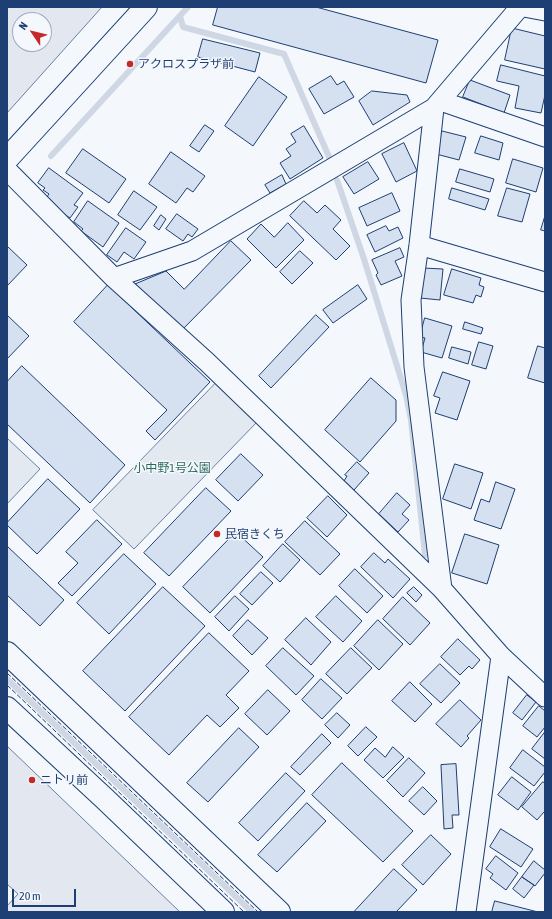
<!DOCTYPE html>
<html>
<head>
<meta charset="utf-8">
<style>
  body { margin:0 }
  #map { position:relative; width:552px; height:919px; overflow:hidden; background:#f4f7fb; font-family:"Asap Condensed",sans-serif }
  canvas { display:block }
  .frame { position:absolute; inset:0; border:8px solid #1d3f73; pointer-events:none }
  .north { position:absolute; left:12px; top:12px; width:40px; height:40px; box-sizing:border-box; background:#f4f7fb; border:1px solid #9eadc5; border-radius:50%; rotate:305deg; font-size:11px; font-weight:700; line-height:16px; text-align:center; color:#1d3f73 }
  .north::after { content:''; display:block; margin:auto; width:14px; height:18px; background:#c62828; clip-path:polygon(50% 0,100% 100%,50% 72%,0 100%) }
  .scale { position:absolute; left:12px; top:889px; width:64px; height:18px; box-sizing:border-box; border:2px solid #1d3f73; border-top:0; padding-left:5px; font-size:12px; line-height:14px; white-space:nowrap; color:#1d3f73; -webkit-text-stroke:3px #f4f7fb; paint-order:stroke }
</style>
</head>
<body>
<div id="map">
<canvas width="552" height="919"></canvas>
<div class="frame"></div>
<div class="north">N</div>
<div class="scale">20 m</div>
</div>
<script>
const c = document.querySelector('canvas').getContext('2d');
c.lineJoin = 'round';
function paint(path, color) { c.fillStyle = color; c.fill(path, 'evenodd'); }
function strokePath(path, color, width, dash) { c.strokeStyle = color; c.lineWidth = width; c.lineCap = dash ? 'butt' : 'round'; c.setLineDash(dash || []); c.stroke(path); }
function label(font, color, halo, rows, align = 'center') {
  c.font = font + ' "Asap Condensed","Noto Sans JP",sans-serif'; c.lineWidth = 3; c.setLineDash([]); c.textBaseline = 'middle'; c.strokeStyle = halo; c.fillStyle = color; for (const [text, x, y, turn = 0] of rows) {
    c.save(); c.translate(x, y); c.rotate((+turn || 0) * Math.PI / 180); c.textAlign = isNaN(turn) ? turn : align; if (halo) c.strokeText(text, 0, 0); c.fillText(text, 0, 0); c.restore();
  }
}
const green = new Path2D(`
  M216 383 257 422 134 549 93 510Z
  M7 438 40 469 7 504Z`);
paint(green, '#e3e9f0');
strokePath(green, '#687fa3', 1);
const parking = new Path2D(`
  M7 7H102L7 113ZM20 20H44V44H20Z
  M7 746 180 912H7V906L18 894 7 884Z`);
paint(parking, '#e3e8f0');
strokePath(parking, '#687fa3', 1);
strokePath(new Path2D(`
  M180 16 183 27 284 54 330 159
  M51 156 188 7
  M337 180 364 259 406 395 411 420 425 555
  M7 679 252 912`), '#cfd7e4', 6);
const building = new Path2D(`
  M218 7H316L438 40 426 83 213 25Z
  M512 28 545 36V69L505 60Z
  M203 39 260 53 255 72 198 57Z
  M501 65 545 76V95L541 113 515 108 519 86 497 81Z
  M331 76 337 85 344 81 354 97 324 114 309 89Z
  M259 77 287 97 253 146 225 126Z
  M470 80 510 95 504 113 463 97Z
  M372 91 407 95 410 102 373 125 359 101Z
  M205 125 214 131 199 152 190 146Z
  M304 126 323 158 290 179 280 163 291 156 286 149 296 142 291 134Z
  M442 131 466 137 459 160 436 154Z
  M481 136 503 143 499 160 475 153Z
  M404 143 417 171 396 182 382 154Z
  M83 149 126 179 109 203 66 173Z
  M171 152 205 176 193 192 187 188 176 203 149 184Z
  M513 159 543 168 536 192 506 183Z
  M368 162 379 179 354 194 343 177Z
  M49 168 83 193 74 205 78 207 70 218 44 201 49 194 43 190 45 188 38 183Z
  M460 169 494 179 490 192 456 182Z
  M282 175 286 184 270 193 265 185Z
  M452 188 489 199 485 210 449 199Z
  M507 188 530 194 522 222 498 216Z
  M134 191 157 207 140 230 118 215Z
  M392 193 400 211 367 226 359 208Z
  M88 201 119 223 103 247 81 231 83 229 74 222Z
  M304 201 317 213 325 205 341 220 333 229 350 246 336 260 290 216Z
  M177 214 198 229 192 237 188 234 183 241 166 229Z
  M161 215 166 219 159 230 154 226Z
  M545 216V231L541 230Z
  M288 223 304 240 276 268 247 239 261 224 274 237Z
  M386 226 389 231 398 227 403 238 375 252 367 235Z
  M126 228 146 242 134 259 124 252 117 262 107 255Z
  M231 241 251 260 183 329 135 284 166 271 184 289Z
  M7 246 27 265 7 286Z
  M400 248 404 257 395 261 402 276 381 285 376 275 378 273 372 260Z
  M300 251 313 263 292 284 280 272Z
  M423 268 443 269 440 300 420 298Z
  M452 269 481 278 479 285 484 287 481 297 476 295 473 303 444 295Z
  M108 285 210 382 155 440 146 431 167 410 74 322Z
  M358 285 367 299 333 323 323 310Z
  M7 315 29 336 7 359Z
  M316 315 329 327 271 388 259 376Z
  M425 318 452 326 442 358 421 352 425 338 420 337Z
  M465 322 483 328 481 334 463 329Z
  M479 342 493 346 486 369 472 365Z
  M538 346 545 348V383L528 378Z
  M452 347 471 352 468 364 449 358Z
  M22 366 125 465 90 503 7 424V382Z
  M443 372 470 381 457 420 435 413 440 398 434 396Z
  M371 378 396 400V421L360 462 325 430Z
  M241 454 263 475 238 501 216 480Z
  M357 462 369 473 354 490 344 481 347 476 345 475Z
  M455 464 483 473 471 509 443 499Z
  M48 479 80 509 37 554 7 525V523Z
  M496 482 515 489 501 529 474 520 481 499 489 502Z
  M206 488 231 511 169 576 144 553Z
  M397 493 410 505 402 514 409 520 398 532 379 514Z
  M328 496 347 515 327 537 307 518Z
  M97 520 122 544 72 596 58 583 78 563 66 552Z
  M305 521 340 554 320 575 285 542Z
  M236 532 263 557 210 613 183 587Z
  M465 534 499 545 487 584 452 573Z
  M283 544 300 560 280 582 263 566Z
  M7 546 64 600 40 626 7 595Z
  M374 553 385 563 388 559 410 579 393 598 361 567Z
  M124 554 156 584 109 634 77 603Z
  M355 569 383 596 367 613 339 586Z
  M261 572 273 583 252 605 240 594Z
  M163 587 205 626 125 711 83 671Z
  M414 587 422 595 416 602 407 593Z
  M235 596 249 609 229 631 215 617Z
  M336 596 362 621 343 642 316 617Z
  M403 597 430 623 410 645 383 619Z
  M306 618 331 642 311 665 285 640Z
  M248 620 268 638 252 655 233 636Z
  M378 620 403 644 379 670 354 646Z
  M209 633 249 671 226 695 239 708 220 727 207 715 169 755 129 717Z
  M458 639 480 660 472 669 469 666 460 675 441 657Z
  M283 648 314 676 296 695 266 666Z
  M351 648 372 668 347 694 326 674Z
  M440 664 460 683 441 703 420 684Z
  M321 679 342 698 322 719 302 700Z
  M410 682 432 704 415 722 392 701Z
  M268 690 290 711 267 735 245 714Z
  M527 695 536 702 522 720 513 713Z
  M460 700 481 720 467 736 469 738 461 747 436 724Z
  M539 706 545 711V727L537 737 523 726Z
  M337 713 350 725 338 738 325 725Z
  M366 727 377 737 358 756 348 746Z
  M239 728 259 747 208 802 187 783Z
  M545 732V759L532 749Z
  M322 734 331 743 300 775 291 767Z
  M393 747 404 757 383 778 364 760 375 748 385 757Z
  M523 750 545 767V772L534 786 510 768Z
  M409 758 425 773 403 797 387 781Z
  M342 763 413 831 383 862 312 795Z
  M456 764 459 815H452L453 828 444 829 441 765Z
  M286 773 305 791 258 841 239 823Z
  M512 777 531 792 518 810 498 795Z
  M543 782 545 783V813L544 812 537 820 522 807Z
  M423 787 437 801 424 815 409 801Z
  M307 803 326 821 277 872 258 855Z
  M501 829 533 849 521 867 490 847Z
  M431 835 451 854 423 885 402 865Z
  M496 856 518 873 506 890 490 878 493 874 486 869Z
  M534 861 545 870V873L535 886 522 877Z
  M394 869 417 890 396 912H354Z
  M522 877 534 885 524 898 513 889Z
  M495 901 538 912H492Z`);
paint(building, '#d5e0f0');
strokePath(building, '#1d3f73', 1);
const minor = new Path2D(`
  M524 7 545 11
  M441 101 545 137
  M434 108 419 245 411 300 414 367 442 589
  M7 170 114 278 207 362 442 589 501 656 545 697
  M419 245 545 282
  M114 278 192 251 434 108 520 7
  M466 912 501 656`);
const tertiary = new Path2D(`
  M7 159 146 7
  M7 653 279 912
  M7 708 105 799 223 912`);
strokePath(minor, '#1d3f73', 21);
strokePath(tertiary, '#1d3f73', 24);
strokePath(minor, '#f4f7fb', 19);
strokePath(tertiary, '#f4f7fb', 22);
strokePath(new Path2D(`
  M7 673 258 912
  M7 685 244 912`), '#1d3f73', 1, [5, 2]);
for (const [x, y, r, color] of [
  [130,64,4,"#c62828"],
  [217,534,4,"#c62828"],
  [32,780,4,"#c62828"]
]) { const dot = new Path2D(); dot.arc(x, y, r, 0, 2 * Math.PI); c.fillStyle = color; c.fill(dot); strokePath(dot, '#f4f7fb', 1.5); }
label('12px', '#1d3f73', '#f4f7fb', [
  ["アクロスプラザ前",138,64],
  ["民宿きくち",225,534],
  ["ニトリ前",40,780]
], 'left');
label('12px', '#2c6c60', '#f4f7fb', [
  ["小中野1号公園",172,468]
]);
</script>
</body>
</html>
